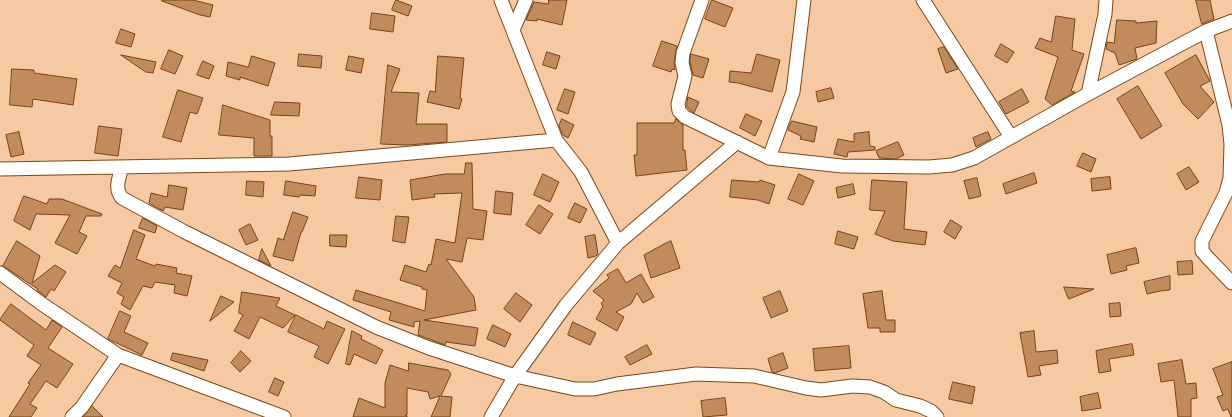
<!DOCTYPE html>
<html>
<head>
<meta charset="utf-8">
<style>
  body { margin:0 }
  canvas { display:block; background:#f7c9a3 }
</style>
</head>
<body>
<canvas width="1232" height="417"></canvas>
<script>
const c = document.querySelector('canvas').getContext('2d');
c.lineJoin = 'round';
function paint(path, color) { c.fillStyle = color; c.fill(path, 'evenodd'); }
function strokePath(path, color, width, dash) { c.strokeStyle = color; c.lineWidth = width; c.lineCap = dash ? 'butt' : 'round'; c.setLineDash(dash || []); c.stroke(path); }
const building = new Path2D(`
  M162 0H193L213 5 210 17 200 15 162 1Z
  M396 0 412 6 408 16 392 10Z
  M549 0H567L562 25 537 19V21L526 20 534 2 548 4Z
  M712 0 733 8 725 27 705 19Z
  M1196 0H1210L1214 19 1202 24Z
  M372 13 395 16 393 32 370 29Z
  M1056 16 1075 19 1072 50 1084 54 1071 91 1075 92 1052 105 1045 99 1058 57 1035 48 1040 38 1051 42Z
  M1117 20 1136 21V23L1157 21 1156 43 1135 48 1137 59 1119 65 1115 53 1106 49 1107 42 1114 43Z
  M121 29 135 34 131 47 116 43Z
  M662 41 677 46 674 62 675 70 672 69 671 72 653 66Z
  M1001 44 1014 52 1007 63 995 56Z
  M944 47 958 69 946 73 938 49Z
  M169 50 183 56 175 74 161 69Z
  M547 52 560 56 556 69 543 65Z
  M299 54 322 56 321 68 298 66Z
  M691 54 709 59 703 78 693 75 690 62Z
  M757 54 780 60 772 92 738 83 729 82 730 71 751 73Z
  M121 55 156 62 153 73 146 72Z
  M1196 55 1210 81 1200 86 1214 102 1198 119 1183 104 1165 73Z
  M252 56 275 63 268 86 240 77V80L226 76 228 62 248 67Z
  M349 56 364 59 361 73 346 70Z
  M438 56 464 58 460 98 462 99 459 109 427 102 430 91 435 92Z
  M203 61 214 66 209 79 197 75Z
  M388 65 400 69 391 92 419 93 416 124H447V142L407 145 381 144Z
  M12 69 34 70V73L77 79 73 105 33 99 32 107 10 105Z
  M1138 86 1162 126 1141 139 1117 99Z
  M831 88 834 98 818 102 816 92Z
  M565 89 575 92 568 114 557 110Z
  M1022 89 1029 102 1006 114 999 102Z
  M178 90 203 98 197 114 190 112 181 142 163 137Z
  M688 97 699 102 694 113 687 107Z
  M275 102 300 103 299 116 271 115Z
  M223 105 270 120V136H272V156H254V138L219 135Z
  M746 114 762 121 755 136 740 128Z
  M562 119 574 125 568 138 563 135 559 126Z
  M676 119 683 125V150H685L687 170 636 176 634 155H637V123H674Z
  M792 121 817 127 814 142 800 139 801 136 788 130Z
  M99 126 122 129 118 156 95 153Z
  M19 132 24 154 11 157 6 135Z
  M869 132 870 146 875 147V150L848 152 847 157 834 154 838 139 854 142V134Z
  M988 132 991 139 976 147 973 138Z
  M898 142 904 155 896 159 879 158 876 151Z
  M1083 153 1096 159 1091 172 1077 166Z
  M466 163H472L473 209 487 211 483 240 467 238 462 262 446 259 474 297 476 310 424 320 478 328 475 346 446 342 445 345 432 340 418 335 420 321 414 322V327L389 320 391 312 353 300 356 290 425 311 427 290 422 289V287L400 280 405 265 426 272 429 264 431 265 436 239 455 243 462 193 434 194 435 197 412 200 410 180 445 174H464Z
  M1189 167 1199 182 1186 190 1177 174Z
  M1034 173 1037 183 1006 194 1003 184Z
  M543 174 559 182 550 202 534 195Z
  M799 174 814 181 803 205 788 199Z
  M359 177 382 180 380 200 356 198Z
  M1110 177 1111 189 1092 191 1091 179Z
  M977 178 981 196 969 199 964 181Z
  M732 180 759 182 760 180 775 185 769 204 758 200 730 197Z
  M872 180 907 182 904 229 927 232 925 245 893 241 875 234 885 211 870 210Z
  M247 181 264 182 263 197 246 195Z
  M286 181 316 186 315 196 300 195 299 197 284 195Z
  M853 184 855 194 838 198 836 188Z
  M169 185 187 188 183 210 165 207 163 211 149 203 151 193 167 197Z
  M496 191 513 193 511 215 494 213Z
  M24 196 47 204 49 199H62L102 214 101 216H86L79 232 87 236 77 254 55 243 70 215 36 214 30 230 14 221Z
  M575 203 587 209 580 223 568 218Z
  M539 205 553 214 540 234 526 225Z
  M293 212 308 217 302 232H301L293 261 273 256 278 238 283 240Z
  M396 216 409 217 405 243 393 241Z
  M143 218 157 226 155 233 139 228Z
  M951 220 962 227 955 239 944 232Z
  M250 224 258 240 246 245 239 230Z
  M134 230 145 235 136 259 155 266 156 264 177 268 176 273 192 276 187 296 174 293 175 285 155 282 152 288 143 286 130 310 121 304 124 297 117 293 122 283 108 276 115 265 120 268Z
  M838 231 858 237 854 249 835 244Z
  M330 235H347L346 247 330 246Z
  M595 235 598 254 596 256 588 258 585 237Z
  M17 241 40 256 32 283 55 265 66 272 54 291 51 289 46 297 37 290 38 289 3 266Z
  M671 241 680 268 651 278 644 255 664 244Z
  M1136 248 1139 263 1126 266 1127 270 1111 274 1107 255Z
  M262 249 271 266 259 260Z
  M1192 261 1193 274 1178 275 1177 262Z
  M618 269 626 283 641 274 654 297 643 303 637 293 631 304 616 312 624 317 617 331 596 319 603 306 601 304 604 300 593 291 609 278 607 275Z
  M1170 276V290L1160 291 1147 294 1144 282Z
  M1064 287 1094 289 1069 299Z
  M780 291 788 311 771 318 763 298Z
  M882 291 886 320H895V332H880V328H868L863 294Z
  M242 292 280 298 276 306 295 315 283 328 260 317 249 339 234 331 243 315 239 313Z
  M516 293 532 305 520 322 504 309Z
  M221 296 234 302 210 321Z
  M1120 303 1121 316 1110 317 1109 304Z
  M11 304 46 330 52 320 62 327 48 348 73 364 57 388 46 381 30 404 37 408 31 417H9L30 384 28 383 41 365 27 356 34 345 0 320Z
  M120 311 131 316 124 332 148 343 142 355 108 339Z
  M296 315 324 329 327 321 345 329 328 364 314 357 319 346 288 332Z
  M573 322 596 333 590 345 568 335Z
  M493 325 511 334 505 347 487 339Z
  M352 331 362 336 361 339 383 350 376 364 354 354 350 365 346 364Z
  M1034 331 1036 352 1057 350 1058 363 1039 366 1041 375 1028 377 1020 333Z
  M1132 344 1134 355 1109 359 1111 371 1099 373 1096 351Z
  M647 345 652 354 630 365 625 357Z
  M849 346 851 368 815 371 813 349Z
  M241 351 251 361 240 372 231 363Z
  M173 353 208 360 204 371 171 360Z
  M783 353 788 368 775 373 772 372 768 359Z
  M1182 360 1186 384 1196 383 1197 398 1191 399V417H1178L1174 380 1161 382 1158 364Z
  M1232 362V417H1231L1228 409 1223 411 1217 397 1223 395 1213 369Z
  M409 363 448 370 451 374 441 396 452 397 450 417H431L440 396 430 399 428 392 407 388V415H405L407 416V417H353L359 398 385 408V383L390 365 408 371Z
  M275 378 284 382 278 396 269 392Z
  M953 382 975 387 972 404 949 399Z
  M1098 393 1101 408 1082 411 1080 397Z
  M725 398 727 415 703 417 701 401Z
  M92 406 103 417H83Z`);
paint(building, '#c18b5d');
strokePath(building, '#764514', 1);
const street = new Path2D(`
  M501 0 556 140 581 172 618 243
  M702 0 683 53 682 63 685 76 678 104 679 111 685 117 769 158 842 166 929 167 952 165 974 158 1088 94 1206 31 1232 21
  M923 0 1011 137
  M513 30 526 0
  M1206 31 1229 125 1231 144 1230 178 1226 193 1202 241V251L1208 258 1232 283
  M1088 94 1105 14 1106 0
  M769 158 793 92 804 0
  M122 167C119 178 114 189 122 198L185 232 376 327 429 348 515 376 575 389H594L617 384 696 374 754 376 806 388 821 390 852 386 870 387 884 392 896 400 920 406 931 411 937 417
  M0 169 289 164 556 140
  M0 273 42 304 118 355 284 417
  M72 417 82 407 118 355
  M491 417 515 376 566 305 618 243 737 142`);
strokePath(street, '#7a4919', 15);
strokePath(street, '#fff', 13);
</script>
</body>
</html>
